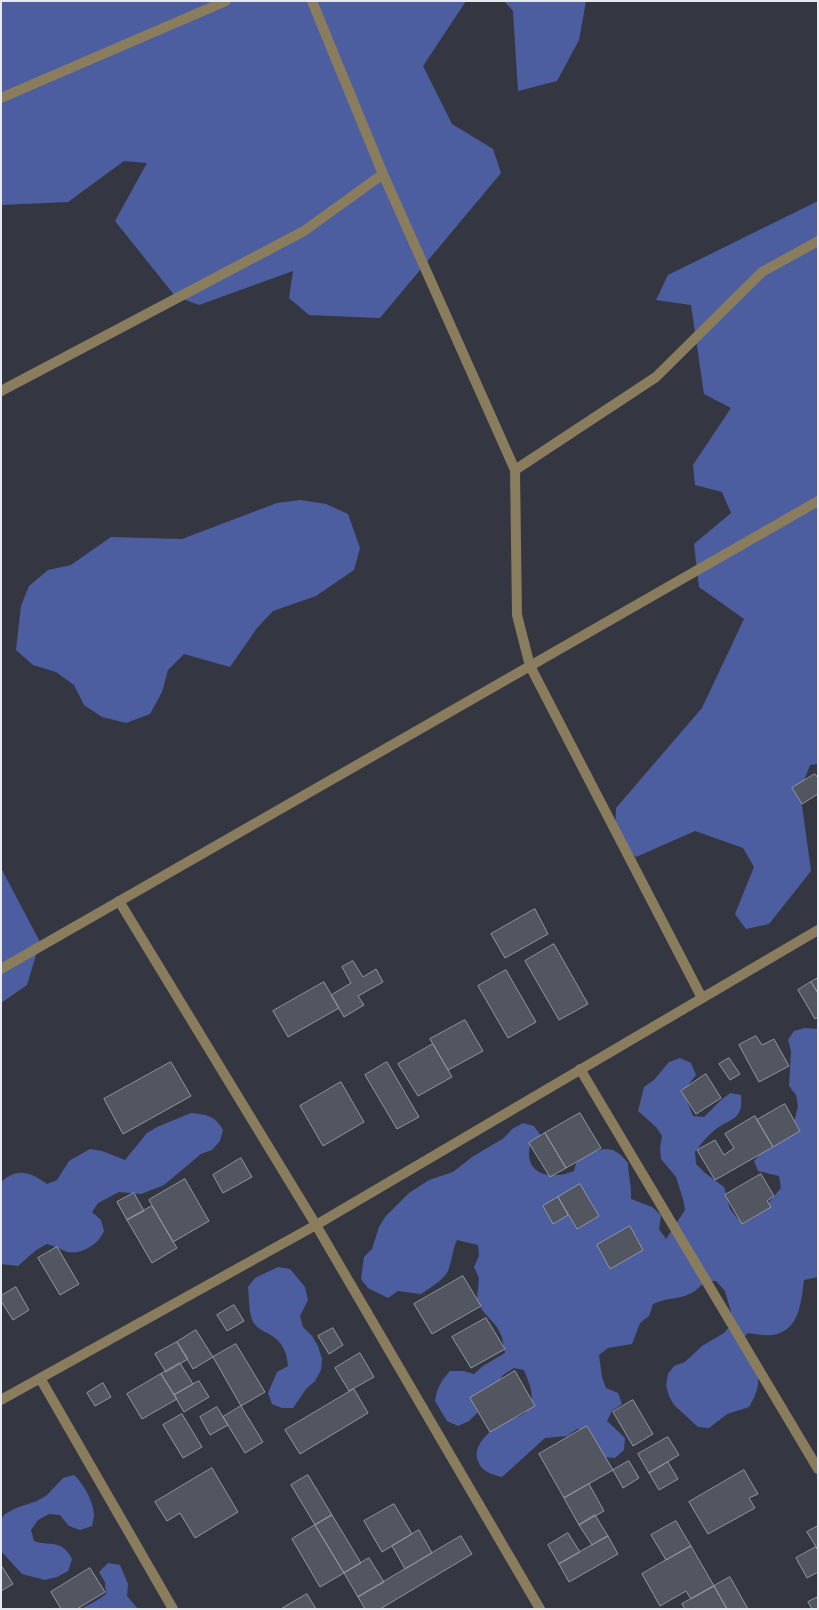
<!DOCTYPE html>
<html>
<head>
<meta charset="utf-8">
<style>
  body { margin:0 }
  #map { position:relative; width:819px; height:1610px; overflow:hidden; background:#343742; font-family:"Source Sans 3",sans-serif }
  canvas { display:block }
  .frame { position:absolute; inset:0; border:2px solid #e6e9ef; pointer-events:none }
</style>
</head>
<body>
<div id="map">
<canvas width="819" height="1610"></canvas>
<div class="frame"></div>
</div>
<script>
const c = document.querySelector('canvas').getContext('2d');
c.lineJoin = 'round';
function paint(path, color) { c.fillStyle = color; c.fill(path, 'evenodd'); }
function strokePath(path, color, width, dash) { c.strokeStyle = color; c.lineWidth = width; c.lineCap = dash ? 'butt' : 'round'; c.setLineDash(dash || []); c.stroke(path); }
paint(new Path2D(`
  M1 1H466L423 66 452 124 493 149 501 173 380 318 309 315 289 298 293 271 199 305 175 296 115 221 147 163 124 161 68 202 1 205Z
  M504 1H586L579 40 557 81 518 91 513 11Z
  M818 201V764L810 765 800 791 811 871 769 924 746 929 735 914 754 867 743 848 695 831 636 857 615 841 616 808 702 708 744 619 699 587 694 544 731 513 722 492 695 485 693 465 731 408 704 394 691 305 656 300 668 275Z
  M300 500 326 504 348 514 360 548 354 570 316 596 273 611 257 628 230 667 184 654 168 670 162 692 150 714 126 723 102 717 84 705 74 685 56 672 33 665 16 650 21 606 29 586 48 570 71 565 111 537 182 539 277 503Z
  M1 868 40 942 27 985 1 1003Z
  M805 1028 818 1029V1277L804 1280C801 1302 800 1330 773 1335 765 1336 756 1334 748 1333L740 1341C756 1368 767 1377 749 1407L727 1414 709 1428 698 1427 674 1405 669 1396 666 1385 668 1374 674 1366 685 1362 702 1346 724 1333 732 1324 731 1312 725 1291 716 1281H705C687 1303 676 1294 653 1304L649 1316 640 1323 632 1344 608 1348 599 1355 602 1377 606 1388 618 1393 622 1404 612 1411 607 1421 625 1438 624 1450 615 1458 604 1457 588 1429H577L567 1436 545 1438 502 1477C491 1474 482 1472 478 1461 471 1446 492 1428 504 1422 510 1419 519 1418 525 1413 527 1412 530 1406 531 1403 534 1393 528 1380 524 1370L514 1368 503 1375 477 1413 469 1421 458 1426 447 1421 435 1401C437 1388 441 1381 450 1371H463L474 1374 483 1366 505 1353 502 1337 497 1327 482 1310 477 1299 479 1278 474 1267 479 1256 478 1245 457 1240C452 1251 452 1261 448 1271 444 1280 429 1288 421 1294L398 1291 388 1298 368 1288 361 1279 364 1257 372 1249 379 1227 385 1217 409 1193 429 1180 453 1172 472 1157 504 1138 512 1129 523 1123 534 1126 541 1136 531 1142C521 1174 550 1181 574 1171L577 1160C599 1149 611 1141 628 1163 628 1175 632 1187 631 1199L652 1207 661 1215 659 1229 666 1239 685 1210 683 1199 676 1177 661 1159 660 1148 662 1136 656 1127 638 1111 644 1087 654 1080 669 1062 680 1058 691 1063 696 1075 689 1084 685 1095 693 1116 704 1117 721 1100 730 1093 741 1095C743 1120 733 1117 716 1129 708 1135 701 1144 695 1152L696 1164 705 1173 724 1187 730 1209 738 1219 750 1220 759 1214 781 1188 779 1176 758 1171 754 1161 786 1126 795 1119 798 1106 796 1095 789 1086 791 1051 788 1040 794 1031Z
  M191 1113C208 1115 214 1115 223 1130L220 1141 212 1150 201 1154 164 1185 141 1194 119 1192 98 1203 92 1212 101 1220 104 1231C100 1240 96 1243 88 1248 70 1258 64 1249 47 1244L36 1250 18 1266 1 1264V1182C18 1167 30 1172 47 1184L57 1180 69 1161 90 1149 102 1151 125 1160 147 1133 157 1127Z
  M278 1267 290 1269 305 1287 308 1300 300 1316 303 1327 312 1336 318 1346 322 1359 321 1370 315 1381 306 1389 293 1408H282L272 1404 268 1393 277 1372 288 1366C287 1352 282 1341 269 1334 263 1331 257 1328 253 1322 249 1315 249 1296 248 1287L255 1278Z
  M74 1475C83 1483 93 1501 94 1514 94 1517 93 1522 92 1526L80 1530 69 1526 60 1515 49 1514 38 1520 31 1530 34 1541C52 1547 62 1539 72 1559L68 1571 57 1577 45 1580 22 1574 1 1551V1519L5 1514 16 1508 37 1501 47 1495 63 1478Z
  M108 1563 120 1565 128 1584 127 1596 138 1609H81L96 1601 106 1594 105 1582 99 1572Z`), '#4d5ea0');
const building = new Path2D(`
  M815 774 818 778V794L802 804 792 788Z
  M535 909 548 934 505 958 491 934Z
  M554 944 588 1004 559 1020 525 961Z
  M353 961 363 977 376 969 383 982 358 996 364 1005 344 1017 331 995 351 983 342 967Z
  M506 970 536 1022 508 1038 478 986Z
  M818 978V993L811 982Z
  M324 982 339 1008 288 1037 273 1011Z
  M811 982 818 993V1017L815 1019 798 990Z
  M465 1020 483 1051 448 1070 430 1039Z
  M756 1036 762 1045 774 1039 789 1066 759 1082 739 1045Z
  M433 1044 452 1077 418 1096 398 1064Z
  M729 1058 740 1074 730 1080 719 1064Z
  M171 1062 191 1096 123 1134 104 1099Z
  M387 1062 419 1117 397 1129 365 1075Z
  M706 1074 721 1098 696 1114 681 1091Z
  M341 1082 364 1122 323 1146 300 1106Z
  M785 1104 800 1131 773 1147 757 1120Z
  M580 1113 601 1148 566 1168 545 1133Z
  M755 1116 773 1147 715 1180 697 1150 715 1140 724 1155 734 1148 725 1134Z
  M545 1133 566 1168 550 1177 529 1143Z
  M241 1158 252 1177 223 1193 213 1175Z
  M761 1174 774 1196 767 1201 771 1207 742 1224 725 1195Z
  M185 1179 209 1221 173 1242 149 1200Z
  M580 1184 599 1216 577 1229 558 1197Z
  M134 1193 144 1211 127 1220 117 1202Z
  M558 1197 568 1215 553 1224 543 1206Z
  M152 1206 177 1248 152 1263 127 1220Z
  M630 1226 643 1250 610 1269 597 1245Z
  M57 1247 79 1284 60 1295 38 1258Z
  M463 1276 481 1306 432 1334 414 1304Z
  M16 1287 29 1310 13 1320 1 1301V1296Z
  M234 1305 244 1321 227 1331 217 1315Z
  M486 1318 505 1349 471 1368 452 1337Z
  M333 1328 343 1345 329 1354 318 1336Z
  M196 1330 213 1357 193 1369 177 1342Z
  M177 1342 188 1359 166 1372 155 1354Z
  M236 1344 265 1392 241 1406 213 1357Z
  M360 1353 374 1377 349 1391 335 1368Z
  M180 1363 193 1384 174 1395 161 1374Z
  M515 1371 535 1406 490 1432 470 1398Z
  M161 1374 177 1399 142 1419 127 1394Z
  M199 1381 209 1397 184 1412 174 1395Z
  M103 1383 111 1397 95 1406 87 1393Z
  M354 1389 368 1413 300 1454 285 1430Z
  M633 1400 653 1434 633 1446 613 1412Z
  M241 1406 263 1442 245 1453 223 1417Z
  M217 1407 228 1425 210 1435 200 1417Z
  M182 1414 202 1447 183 1458 163 1425Z
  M587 1426 613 1470 564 1498 539 1454Z
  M668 1437 679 1455 649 1473 638 1454Z
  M629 1461 639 1478 623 1488 613 1470Z
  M668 1462 678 1479 659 1490 649 1473Z
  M212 1468 238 1512 195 1538 180 1513 167 1521 155 1502Z
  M744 1470 758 1494 749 1498 755 1508 708 1534 689 1502Z
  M308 1475 332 1515 315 1525 291 1485Z
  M589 1484 604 1511 579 1525 564 1498Z
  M394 1504 412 1534 382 1552 364 1521Z
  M332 1515 361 1563 344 1573 315 1525Z
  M595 1515 608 1536 592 1545 579 1525Z
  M676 1521 691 1546 666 1560 651 1535Z
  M315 1525 344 1573 320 1587 292 1539Z
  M818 1526V1550L807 1532Z
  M419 1530 432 1553 405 1569 392 1546Z
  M568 1533 580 1552 559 1564 548 1545Z
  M461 1536 472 1554 380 1609H365L358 1597Z
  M608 1536 618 1554 569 1582 559 1564Z
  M691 1546 714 1586 691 1599 686 1591 660 1606 642 1574Z
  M816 1547 818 1550V1572L807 1578 796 1558Z
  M369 1558 384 1582 358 1597 344 1573Z
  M1 1565 13 1584 1 1591Z
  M90 1568 105 1592 77 1609H61L51 1592Z
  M730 1577 748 1609H727L714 1586Z
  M714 1586 727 1609H685L682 1604Z
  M307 1594 316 1609H281Z
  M818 1597V1609H812L808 1602Z`);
paint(building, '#525661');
strokePath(building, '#9196a2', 1);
strokePath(new Path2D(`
  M312 1 383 174 515 470 517 615 530 666 702 998
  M1 98 226 1
  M1 391 304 231 383 174
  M515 470 656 377 762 272 818 241
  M1 969 818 501`), '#897d5d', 10);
strokePath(new Path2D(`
  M119 901 316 1225 540 1609
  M580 1069 818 1469
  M40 1378 173 1609
  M1 1400 316 1225 818 930`), '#897d5d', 10);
</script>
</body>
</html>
